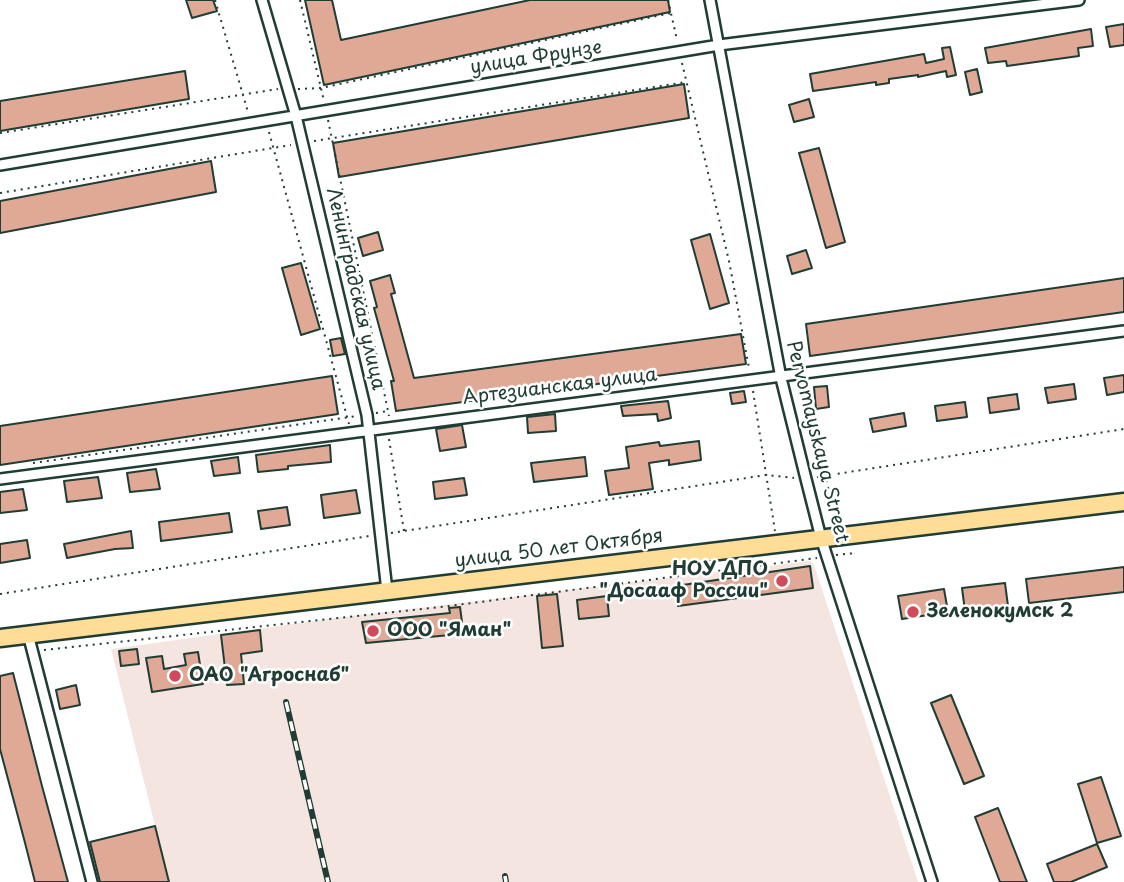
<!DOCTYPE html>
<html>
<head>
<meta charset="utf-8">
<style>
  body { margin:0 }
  canvas { display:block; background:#fff }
</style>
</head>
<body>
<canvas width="1124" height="882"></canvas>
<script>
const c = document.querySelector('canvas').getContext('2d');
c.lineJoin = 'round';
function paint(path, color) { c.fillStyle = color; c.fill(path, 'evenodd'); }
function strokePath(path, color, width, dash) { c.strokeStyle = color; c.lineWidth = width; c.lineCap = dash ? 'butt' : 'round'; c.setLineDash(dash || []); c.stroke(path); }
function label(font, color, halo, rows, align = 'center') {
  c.font = font + ' "Playpen Sans",sans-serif'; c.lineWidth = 5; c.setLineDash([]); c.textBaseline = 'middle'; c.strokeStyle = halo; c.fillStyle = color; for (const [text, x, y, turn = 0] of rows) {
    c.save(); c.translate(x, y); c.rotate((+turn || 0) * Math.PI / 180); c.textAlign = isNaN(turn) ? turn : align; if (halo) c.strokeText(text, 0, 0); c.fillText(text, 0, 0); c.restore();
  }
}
paint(new Path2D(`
  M810 561 814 565 918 882H169L111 649 344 617Z`), '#f5e5e0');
const building = new Path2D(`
  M186 0H213L217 11 192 18Z
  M305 0H332L341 40 530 0H668L670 12 324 85Z
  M1124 24V45L1110 47 1106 27Z
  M1091 29 1093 46 1078 48 1079 56 1007 66 1006 61 988 63 985 48Z
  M950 47 956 75 947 77 946 71 918 77V75L889 79V83L876 85V82L813 91 810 74 924 54 926 63 944 59 942 48Z
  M977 69 982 92 970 95 965 72Z
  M185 71 189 99 0 131V101Z
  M684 84 689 118 339 177 333 143Z
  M809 99 814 117 794 122 789 105Z
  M819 148 845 242 826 248 799 153Z
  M211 161 216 192 0 233V201Z
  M378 232 383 250 363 256 358 238Z
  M710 234 729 303 710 309 691 240Z
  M806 250 812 268 792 274 787 256Z
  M301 263 320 329 301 335 282 268Z
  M390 275 395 293 391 294 414 378 741 334 746 364 396 411 391 381H394L374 308 377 307 370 281Z
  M1124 278V312L810 356 806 324Z
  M341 338 345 354 333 356 330 340Z
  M1124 375V392L1107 395 1104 378Z
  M332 376 338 414 0 465V426Z
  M1074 384 1076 399 1048 403 1045 388Z
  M827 386 829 407 816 409 814 387Z
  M744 391 746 402 732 404 730 393Z
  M1017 394 1019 409 990 413 988 398Z
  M668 401 671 418 658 421 657 414 623 416 621 406Z
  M965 402 967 417 937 421 935 406Z
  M904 413 906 426 873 432 870 419Z
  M555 414 556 431 528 433 527 417Z
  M462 425 466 447 440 451 436 429Z
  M699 441 701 460 669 465V460L649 463 653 489 609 495 605 471 629 468 626 447 659 442 660 446Z
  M330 445 331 462 288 466V469L258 472 256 455Z
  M238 457 240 473 214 476 211 461Z
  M585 457 587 476 534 482 531 463Z
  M156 469 160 489 130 492 127 473Z
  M98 477 102 498 67 502 64 481Z
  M464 478 467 495 435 499 433 482Z
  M23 489 27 510 0 513V492Z
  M356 490 360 513 324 518 321 495Z
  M287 507 290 525 261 529 258 511Z
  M229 513 232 532 161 541 159 522Z
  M131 531 133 548 115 549 67 558 64 544Z
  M27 540 30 558 0 563V544Z
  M810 566 813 588 678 606 676 586Z
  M1124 567V592L1029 603 1026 579Z
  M1005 583 1008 606 965 611 962 588Z
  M944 589 948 612 902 619 898 596Z
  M557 594 563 646 542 648 537 596Z
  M607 596 609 616 579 619 577 600Z
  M460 607 462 622 449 624 450 635 366 643 362 622 450 613 449 608Z
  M260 630 262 651 241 654 244 684 227 685 221 635Z
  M137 649 139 664 121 666 119 651Z
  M198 652 203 684 152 692 146 658 162 656 164 669 186 665 184 654Z
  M13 673 42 786 68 882H35L24 839 0 749V676Z
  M76 685 80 705 60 709 56 690Z
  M951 695 984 776 964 784 931 703Z
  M1101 777 1121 836 1097 843 1078 784Z
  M998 808 1027 882H1000L975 817Z
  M155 826 169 882H100L90 842Z
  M1097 844 1107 867 1071 882H1054L1047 864Z`);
paint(building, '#dfa996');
strokePath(building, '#1f3d34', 2);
const street = new Path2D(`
  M262 0 296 116 367 415 387 591
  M710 0 781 378 806 479 821 538 932 882
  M0 165 719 45 1079 0
  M0 479 1124 331
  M28 634 92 882`);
const highway = new Path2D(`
  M0 638 1124 502`);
strokePath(street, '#1f3d34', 14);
strokePath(highway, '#1f3d34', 21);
strokePath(new Path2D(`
  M215 0 248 112
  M300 0 324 101
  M668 0 677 40
  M682 63 729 261 749 368
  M298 89 321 88 671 13
  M328 120 389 416
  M269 132 349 424
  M0 133 278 89
  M314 141 686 82
  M0 193 291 145
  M807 384 835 522
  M753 391 775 531
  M376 413 388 411
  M389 439 404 531
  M33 463 357 416
  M817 477 1124 429
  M391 533 766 475 794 478
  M836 555 856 553
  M0 594 369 536
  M44 650 449 606 817 558`), '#1f3d34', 2, [2, 5]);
strokePath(street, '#fff', 9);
strokePath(highway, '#fedd96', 16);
const rail = new Path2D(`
  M286 702 328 882
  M505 876 506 882`);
strokePath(rail, '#1f3d34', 6);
strokePath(rail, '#fff', 3.5, [10]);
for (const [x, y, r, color] of [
  [782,581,7,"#d1495b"],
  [913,612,7,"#d1495b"],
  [373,631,7,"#d1495b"],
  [175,676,7,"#d1495b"]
]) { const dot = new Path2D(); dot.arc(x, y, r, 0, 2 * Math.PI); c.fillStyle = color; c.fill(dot); strokePath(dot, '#fff', 2.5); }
label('19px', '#1f3d34', '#fff', [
  ["улица Фрунзе",536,58,-9],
  ["Ленинградская улица",355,289,77],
  ["Артезианская улица",560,387,-7],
  ["Pervomayskaya Street",817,442,76],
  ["улица 50 лет Октября",559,549,-7]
]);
label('bold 19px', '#1f3d34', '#fff', [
  ["НОУ ДПО",768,570,"right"],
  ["\"Досааф России\"",768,592,"right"],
  ["Зеленокумск 2",927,612],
  ["ООО \"Яман\"",387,631],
  ["ОАО \"Агроснаб\"",189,676]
], 'left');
</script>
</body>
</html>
